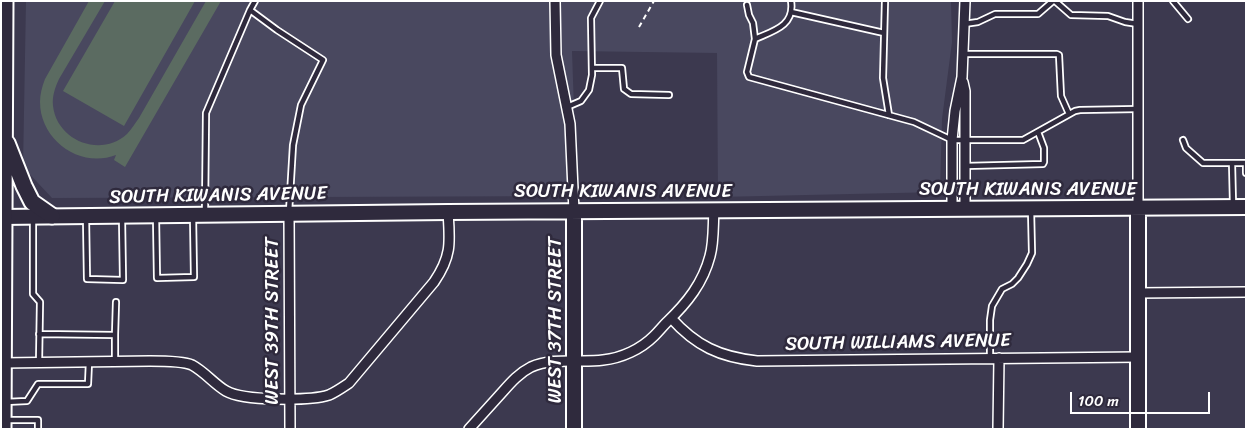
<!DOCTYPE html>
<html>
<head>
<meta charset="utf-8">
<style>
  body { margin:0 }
  #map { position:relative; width:1247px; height:430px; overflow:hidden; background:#3c394f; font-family:Sriracha,sans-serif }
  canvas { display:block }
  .frame { position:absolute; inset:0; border:2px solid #fff; pointer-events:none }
  .scale { position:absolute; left:1070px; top:392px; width:140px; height:22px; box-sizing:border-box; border:2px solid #fff; border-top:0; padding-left:6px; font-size:15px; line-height:18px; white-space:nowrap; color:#fff; -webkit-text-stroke:4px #2f2a3d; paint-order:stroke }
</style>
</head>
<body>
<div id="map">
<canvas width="1247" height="430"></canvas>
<div class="frame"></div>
<div class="scale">100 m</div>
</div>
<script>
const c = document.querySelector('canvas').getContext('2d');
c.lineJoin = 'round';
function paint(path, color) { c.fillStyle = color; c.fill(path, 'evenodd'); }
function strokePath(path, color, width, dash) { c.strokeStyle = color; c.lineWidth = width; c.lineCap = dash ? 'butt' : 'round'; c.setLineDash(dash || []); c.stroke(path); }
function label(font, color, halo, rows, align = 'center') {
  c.font = font + ' Sriracha,sans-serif'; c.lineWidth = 5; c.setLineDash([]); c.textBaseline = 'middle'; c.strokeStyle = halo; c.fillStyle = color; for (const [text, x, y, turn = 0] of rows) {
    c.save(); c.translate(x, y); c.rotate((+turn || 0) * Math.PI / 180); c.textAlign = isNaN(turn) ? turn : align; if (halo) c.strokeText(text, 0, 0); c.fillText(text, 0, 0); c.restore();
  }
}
paint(new Path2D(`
  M26 1H951L952 42 942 119 940 192 718 197 717 53 572 51 577 196 52 198 23 167Z`), '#49485f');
paint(new Path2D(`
  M89 1H105L59 79C55 88 52 96 53 106 57 141 101 158 127 134 132 129 135 123 139 118L206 1H221L125 167 114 160 116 155C80 169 40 140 40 102 40 94 42 87 45 79Z
  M115 1H195L124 126 63 91Z`), '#5b6b61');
const lane = new Path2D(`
  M255 1 250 10 277 30 323 60 301 105 293 145 289 212
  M791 1C795 26 773 31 755 39L747 72 749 77 914 122 952 140H1023L1075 111 1080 110 1138 109
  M885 1 883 78 889 115
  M1055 1 1071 15 1108 16 1125 22 1138 24
  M1173 1 1188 19
  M747 5 749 15 753 23 755 39
  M791 12 884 33
  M964 24 978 22 995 14H1038L1053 1
  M964 54H1057L1059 55 1061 96 1069 114
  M592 68H622L624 89 631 94 669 95
  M567 107 581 101 589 90 592 75 591 18 600 1
  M1183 140 1186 148 1203 163H1246
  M1232 163 1233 204
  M1246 163V173
  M965 166 1043 164 1044 162V148L1038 132
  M205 212 206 113 250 10
  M156 216 157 278 194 277 193 216
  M86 217 87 279 123 280 122 218
  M33 218V294L40 302 39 363
  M39 334 115 335V362
  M115 335 116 302
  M990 358V320L992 306 1002 289 1012 284 1018 278 1027 264 1032 253 1031 210
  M5 402 27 401 38 384H88L89 362
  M6 420H38V429`);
const street = new Path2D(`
  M555 1 556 55 570 124 574 211
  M963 82 965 91V209
  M952 209V140L955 111 962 77 965 1
  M1138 209V1
  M289 214 290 429
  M1137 293 1246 292
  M671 318C696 346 720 357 757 361L1138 357
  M3 363 150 361C161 361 183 361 192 365 205 372 214 384 226 391 243 401 310 401 329 395 336 392 343 387 349 383L434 282C452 256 450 242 448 212
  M469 429C479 418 488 408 497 398 508 386 517 374 531 367 553 357 580 363 603 360 622 358 641 349 654 336 659 331 663 326 667 322 687 303 703 283 710 256 714 242 713 224 714 210
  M998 429 999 358`);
const secondary = new Path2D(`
  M1138 209V429
  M574 211V429
  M1 217 448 212 1246 207`);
const primary = new Path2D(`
  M7 143 24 186 32 202 52 216
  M3 429 5 1`);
strokePath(lane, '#fff', 8);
strokePath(street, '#fff', 12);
strokePath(secondary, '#fff', 18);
strokePath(primary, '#fff', 19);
strokePath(new Path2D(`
  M639 27 654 1`), '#fff', 2, [5, 4]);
strokePath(lane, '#2f2a3d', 4.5);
strokePath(street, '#2f2a3d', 9);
strokePath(secondary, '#2f2a3d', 14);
strokePath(primary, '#2f2a3d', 15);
label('19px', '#fff', '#2f2a3d', [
  ["SOUTH KIWANIS AVENUE",1028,190],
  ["SOUTH KIWANIS AVENUE",623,192],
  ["SOUTH KIWANIS AVENUE",218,196,-1],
  ["WEST 37TH STREET",556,320,-90],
  ["WEST 39TH STREET",273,321,-90],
  ["SOUTH WILLIAMS AVENUE",898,343,-1]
]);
</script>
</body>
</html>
